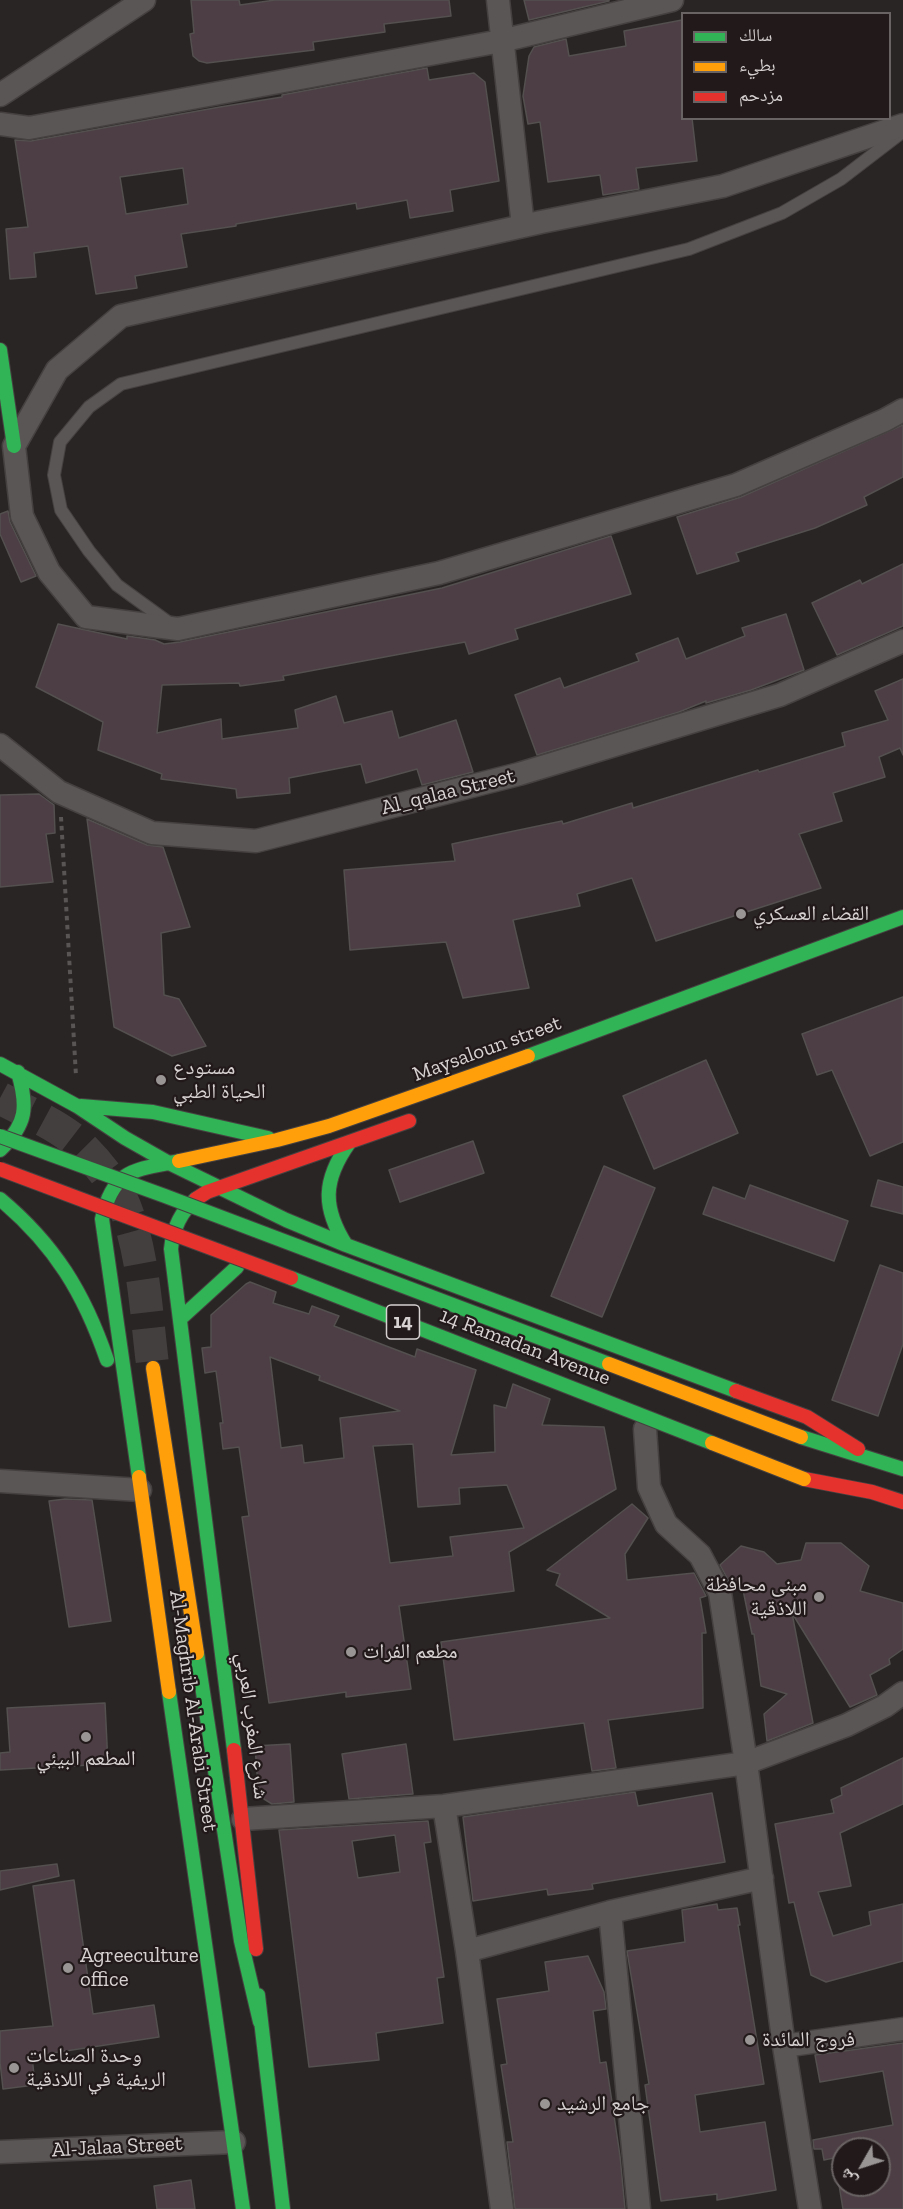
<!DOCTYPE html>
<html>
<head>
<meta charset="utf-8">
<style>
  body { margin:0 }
  #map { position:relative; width:903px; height:2209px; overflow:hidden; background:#2a2525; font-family:"Zilla Slab","Noto Naskh Arabic",serif }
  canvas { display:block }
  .legend { position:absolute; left:681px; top:12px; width:210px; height:108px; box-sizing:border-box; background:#221a1a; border:2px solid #6a6363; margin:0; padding:8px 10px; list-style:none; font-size:18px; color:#d7d1d1 }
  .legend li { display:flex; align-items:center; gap:12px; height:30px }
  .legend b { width:30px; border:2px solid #6a6363 }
  .north { position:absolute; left:831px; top:2137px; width:60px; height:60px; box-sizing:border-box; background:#221a1a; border:2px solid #6a6363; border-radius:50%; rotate:231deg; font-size:16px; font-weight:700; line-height:24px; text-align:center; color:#d7d1d1 }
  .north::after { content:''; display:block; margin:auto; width:21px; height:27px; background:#9a9595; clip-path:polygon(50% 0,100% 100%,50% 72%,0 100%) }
</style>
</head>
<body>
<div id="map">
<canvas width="903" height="2209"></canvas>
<ul class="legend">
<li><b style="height:8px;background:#30b455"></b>سالك</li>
<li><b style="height:8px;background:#ff9f0a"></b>بطيء</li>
<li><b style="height:8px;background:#e5322d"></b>مزدحم</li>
</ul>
<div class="north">ش</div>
</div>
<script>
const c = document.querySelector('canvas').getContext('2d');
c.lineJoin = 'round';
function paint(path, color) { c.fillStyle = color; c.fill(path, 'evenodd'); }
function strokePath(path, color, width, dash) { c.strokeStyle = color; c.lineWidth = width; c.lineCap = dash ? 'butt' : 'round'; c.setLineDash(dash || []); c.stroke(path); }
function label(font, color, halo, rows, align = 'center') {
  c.font = font + ' "Zilla Slab","Noto Naskh Arabic",serif'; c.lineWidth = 4.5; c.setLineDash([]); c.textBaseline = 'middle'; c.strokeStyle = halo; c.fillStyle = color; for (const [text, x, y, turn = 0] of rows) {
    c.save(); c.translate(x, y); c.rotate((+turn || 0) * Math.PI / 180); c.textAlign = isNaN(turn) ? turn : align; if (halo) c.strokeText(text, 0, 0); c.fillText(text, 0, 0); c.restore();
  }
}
const building = new Path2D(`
  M191 0H239L240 5 275 0H449L451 16 384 24 385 32 313 42 314 50 207 63 199 61 193 56 190 34 194 33Z
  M524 0H609V1L529 20Z
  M682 20V118H692L697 161 636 168 639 189 603 195 600 175 548 182 540 122 528 124 523 96 529 56 534 47 566 39 569 56 626 46 624 31Z
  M427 68 429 80 474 73 485 82 499 181 450 190 453 211 410 218 407 200 357 209 356 203 236 224V226L181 234 187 267 135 276 137 288 96 294 88 246 34 253 36 277 10 279 6 229 28 227 15 140 31 141 220 107 282 97V95ZM183 168 188 204 126 214 120 177Z
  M903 425V477L864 497 867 505 815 528 736 553 739 561 697 574 677 517 741 497Z
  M8 511 10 522 36 576 21 582 0 534V514Z
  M611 536 631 594 515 629 518 639 469 654 465 642 283 676 284 680 240 686 239 683 162 685 157 733 221 719 222 739 298 728 295 710 336 696 344 723 392 711 399 738 456 720 473 772 422 785 417 769 366 783 361 764 289 778 290 793 237 798 236 789 161 779 162 774 98 750 103 722 36 687 58 624 127 639V636L155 640 164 644 180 642 442 588Z
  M903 564V626L837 655 812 603 860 580 862 584Z
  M786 614 804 670 751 690 706 703V701L679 712 537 755 515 695 560 678 564 688 639 661 636 654 678 638 686 659 745 636 742 628Z
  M903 679V755L900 748 879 757 885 777 833 793 842 821 799 834 821 888 656 941 632 878 577 894 580 906 513 920 529 988 463 998 446 942 350 950 344 870 455 861 452 844 562 821 563 824 632 803 633 808 758 770 759 772 845 746 842 733 888 720 875 691Z
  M39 794 54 805 55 833 46 834 53 882 0 887V795Z
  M87 819 147 845 163 847 190 927 161 933 164 995 179 999 206 1046 172 1056 114 1027Z
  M903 997V1142L870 1156 832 1070 817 1075 802 1034Z
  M706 1060 738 1133 654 1169 623 1096Z
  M473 1141 484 1173 400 1202 389 1170Z
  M604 1166 655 1188 602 1317 551 1296Z
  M878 1180 903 1187V1214L871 1206Z
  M750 1185 848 1221 834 1261 703 1214 713 1187 745 1199Z
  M880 1265 903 1273V1344L878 1416 832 1400Z
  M250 1282 276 1292 273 1303 309 1314 312 1306 339 1316 334 1326 415 1357 417 1349 476 1370 451 1455 495 1452 494 1405 506 1408 513 1384 550 1399 542 1425 604 1427 616 1489 509 1552 514 1591 399 1606 411 1689 346 1697V1692L269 1703 242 1517 249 1516 239 1447 223 1449 220 1423H223L216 1371 205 1373 202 1348 211 1347V1315L246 1284ZM270 1357 320 1376 319 1380 400 1411 340 1418 344 1458 304 1463 302 1445 281 1448ZM413 1444 418 1507 460 1504 459 1488 507 1485 524 1528 450 1537 453 1556 390 1563 373 1446Z
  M65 1499 92 1500 111 1621 69 1627 49 1501Z
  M632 1504 648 1518 625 1554 627 1580 694 1573 706 1596 700 1598 706 1633H702L703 1708 608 1720 616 1768 592 1771 584 1723 454 1740 441 1642 610 1618 556 1585 560 1574 547 1570Z
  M806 1543H841L869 1566 860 1591 903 1603V1649L889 1659 890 1664 870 1675 877 1695 850 1707 792 1613 813 1723 767 1741 764 1714 787 1694 761 1686 754 1634H752L741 1580 731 1585 720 1565 741 1546 764 1552 777 1564 801 1560Z
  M105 1703 108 1764 0 1770V1753L10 1752 7 1708Z
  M290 1744 294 1802 272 1804 264 1799 258 1786 255 1746Z
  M406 1744 413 1794 349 1799 342 1754Z
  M903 1758V1804L840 1833 851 1886 818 1892 833 1936 871 1925 869 1912 903 1904V1961L826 1982 811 1975 794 1902 789 1903 775 1824 834 1813 831 1800 842 1795 841 1788Z
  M635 1792 638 1806 712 1793 725 1862 592 1884 593 1889 548 1895 547 1889 473 1901 463 1817Z
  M428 1821 431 1842 424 1843 444 1977 437 1978 443 2023 376 2033 379 2060 309 2067 279 1830ZM395 1835 400 1872 358 1878 352 1841Z
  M57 1864 59 1876 0 1890V1871Z
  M74 1880 93 2014 154 2005 159 2037 32 2056 35 2085 3 2089 0 2062V2031L53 2026 33 1886Z
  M717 1904 718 1910 737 1908 740 1925H738L764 2084 695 2095 700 2132 765 2122 776 2190 717 2200V2194L661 2201 645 2085 649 2084 627 1951 685 1942 682 1910Z
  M588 1956 604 1992 606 2009 593 2011 600 2063 606 2062 620 2156 625 2209H515L507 2142H513L501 2065 507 2064 497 1999 549 1991 545 1962Z
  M903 2043V2209H843L839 2185H879V2149H843V2156L824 2160 822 2149H814L813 2140 893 2125 883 2071 820 2082 815 2055Z
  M191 2180 195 2209H157L154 2186Z`);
paint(building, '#4c3e44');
strokePath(building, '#545050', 1.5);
strokePath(new Path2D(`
  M0 1098C26 1112 57 1124 79 1144 95 1159 111 1179 121 1198 144 1248 146 1314 153 1368`), '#443f3f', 33, [33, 16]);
const lane = new Path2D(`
  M172 625 117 585 89 551 61 510 54 475 60 442 89 407 121 384 689 249 782 213 841 179 901 133`);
const street = new Path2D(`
  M498 0 523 226
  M0 95 144 0
  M0 124 29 128 501 41 672 0
  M903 125 723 186 541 222 121 316 57 370 14 446 22 516 49 572 86 617 178 629 439 573 736 485 885 420 903 410
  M0 745 59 792 152 833 256 841 519 774 780 695 903 641
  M645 1429 649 1487 666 1524 700 1555 720 1593 746 1763 784 2046 810 2209
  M0 1481 140 1490
  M444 1806 467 1951 502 2209
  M243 1819 444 1806 746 1763 847 1725 885 1706 903 1693
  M610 1912 639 2209
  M467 1951 610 1912 762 1878
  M784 2046 903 2029
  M0 2152 234 2142`);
const fast = new Path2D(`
  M0 350 14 446
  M528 1056 903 917
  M0 1064 77 1106 125 1138 169 1163 286 1220 346 1245 736 1391
  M81 1106 153 1112 268 1138
  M0 1150C27 1124 28 1107 18 1072
  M0 1199C55 1245 84 1293 107 1360
  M196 1199C180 1212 173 1229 171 1249L234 1750
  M346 1245C322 1207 323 1180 349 1143
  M181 1318 237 1267
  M801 1437 903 1469
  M139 1477 102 1219C113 1169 134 1170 179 1161
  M197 1653 241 1941 260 2022
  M169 1692 243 2209
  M258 1995 283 2209`);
const slow = new Path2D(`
  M179 1161 277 1140 329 1126 528 1056
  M153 1368 197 1653
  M139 1477 169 1692`);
const jam = new Path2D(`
  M196 1199 207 1192 409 1121
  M736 1391 807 1417 858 1449
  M804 1479 872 1492 903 1502
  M234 1750 256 1949`);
strokePath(lane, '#464141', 14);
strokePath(street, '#464141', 25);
strokePath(fast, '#464141', 16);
strokePath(slow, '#464141', 16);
strokePath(jam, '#464141', 16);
strokePath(new Path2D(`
  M61 817 76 1076`), '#595555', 4, [4.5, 4.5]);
strokePath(lane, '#5b5656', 12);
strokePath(street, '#5b5656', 22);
strokePath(fast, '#30b455', 14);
strokePath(slow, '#ff9f0a', 14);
strokePath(jam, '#e5322d', 14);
const fastBridge = new Path2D(`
  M0 1136 165 1196 609 1364
  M291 1278 712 1443`);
const slowBridge = new Path2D(`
  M609 1364 801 1437
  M712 1443 804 1479`);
const jamBridge = new Path2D(`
  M0 1169 291 1278`);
strokePath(fastBridge, '#464141', 16, []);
strokePath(slowBridge, '#464141', 16, []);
strokePath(jamBridge, '#464141', 16, []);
strokePath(fastBridge, '#30b455', 14);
strokePath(slowBridge, '#ff9f0a', 14);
strokePath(jamBridge, '#e5322d', 14);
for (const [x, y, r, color] of [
  [741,914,6,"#9a9595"],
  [161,1080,6,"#9a9595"],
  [819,1597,6,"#9a9595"],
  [351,1652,6,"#9a9595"],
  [86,1737,6,"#9a9595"],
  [68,1968,6,"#9a9595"],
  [750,2040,6,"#9a9595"],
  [14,2068,6,"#9a9595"],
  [545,2104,6,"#9a9595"]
]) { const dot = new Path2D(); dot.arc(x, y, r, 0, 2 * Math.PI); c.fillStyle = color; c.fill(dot); strokePath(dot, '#221a1a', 2); }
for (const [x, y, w] of [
  [403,1322,33]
]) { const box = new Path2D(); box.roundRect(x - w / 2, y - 17, w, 34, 4.5); c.fillStyle = '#221a1a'; c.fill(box); strokePath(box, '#d7d1d1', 1.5); }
label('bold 20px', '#d7d1d1', null, [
  ["14",403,1322]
]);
label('21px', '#d7d1d1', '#221a1a', [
  ["Al_qalaa Street",448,792,-14],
  ["Maysaloun street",487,1049,-20],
  ["14 Ramadan Avenue",525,1347,21],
  ["Al-Maghrib Al-Arabi Street",193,1711,82],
  ["شارع المغرب العربي",252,1726,83],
  ["Al-Jalaa Street",117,2147,-3]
]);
label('21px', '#d7d1d1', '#221a1a', [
  ["القضاء العسكري",753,914],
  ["مستودع",173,1068],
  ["الحياة الطبي",173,1092],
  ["مبنى محافظة",807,1585,"right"],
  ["اللاذقية",807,1609,"right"],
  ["مطعم الفرات",363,1652],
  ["المطعم البيئي",86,1759,"center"],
  ["Agreeculture",80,1956],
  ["office",80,1980],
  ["فروج المائدة",762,2040],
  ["وحدة الصناعات",26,2056],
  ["الريفية في اللاذقية",26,2080],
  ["جامع الرشيد",557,2104]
], 'left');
</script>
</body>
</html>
